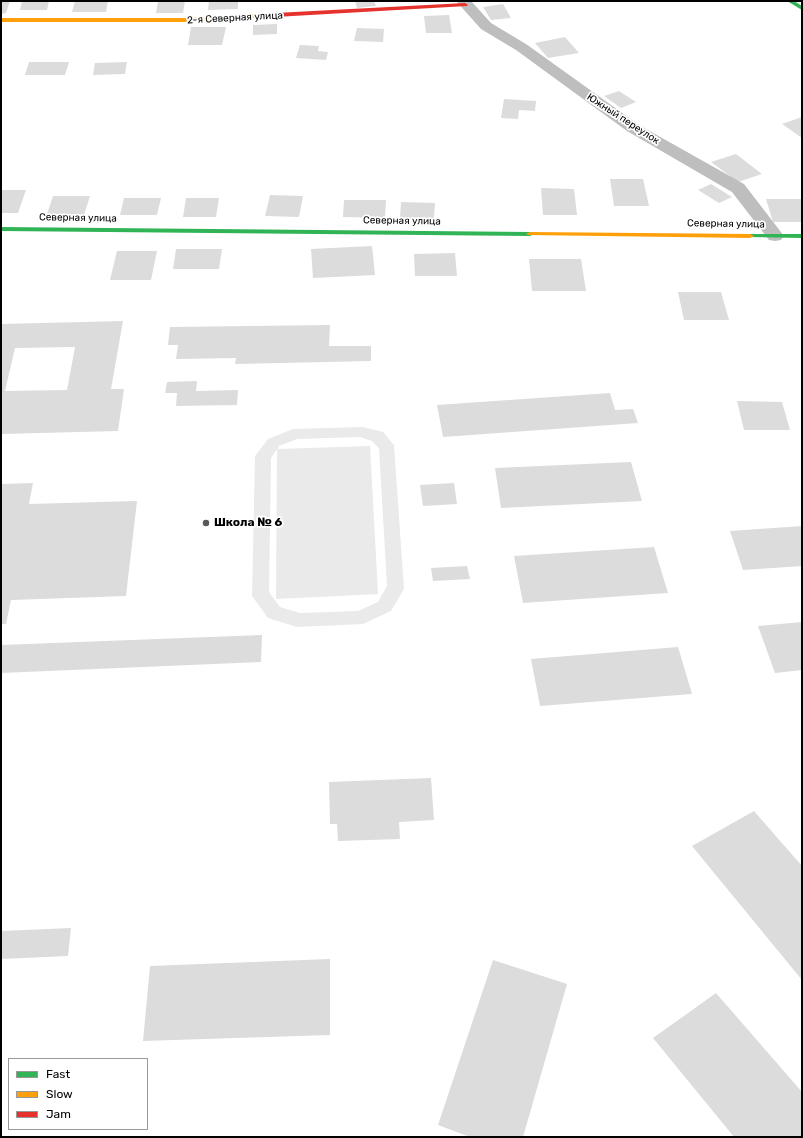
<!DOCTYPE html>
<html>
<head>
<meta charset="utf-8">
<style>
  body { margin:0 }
  #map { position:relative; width:803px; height:1138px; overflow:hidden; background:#fff; font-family:Rubik,sans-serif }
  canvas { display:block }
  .frame { position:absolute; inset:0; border:2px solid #000; pointer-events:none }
  .legend { position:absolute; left:8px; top:1058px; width:140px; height:72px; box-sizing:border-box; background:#fff; border:1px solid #999; margin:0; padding:5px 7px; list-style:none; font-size:12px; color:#000 }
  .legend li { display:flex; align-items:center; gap:8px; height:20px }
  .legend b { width:20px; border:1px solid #999 }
</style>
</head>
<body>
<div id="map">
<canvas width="803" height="1138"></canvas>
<div class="frame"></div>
<ul class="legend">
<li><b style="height:5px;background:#30b455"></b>Fast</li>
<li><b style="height:5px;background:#ff9f0a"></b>Slow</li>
<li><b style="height:5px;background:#e5322d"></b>Jam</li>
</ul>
</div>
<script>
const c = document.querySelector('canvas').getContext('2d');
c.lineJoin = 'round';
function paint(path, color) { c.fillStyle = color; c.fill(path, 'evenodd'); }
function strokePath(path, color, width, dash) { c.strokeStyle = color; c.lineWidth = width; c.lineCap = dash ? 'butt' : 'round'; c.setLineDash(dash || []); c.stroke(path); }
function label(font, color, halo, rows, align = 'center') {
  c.font = font + ' Rubik,sans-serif'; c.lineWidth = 3.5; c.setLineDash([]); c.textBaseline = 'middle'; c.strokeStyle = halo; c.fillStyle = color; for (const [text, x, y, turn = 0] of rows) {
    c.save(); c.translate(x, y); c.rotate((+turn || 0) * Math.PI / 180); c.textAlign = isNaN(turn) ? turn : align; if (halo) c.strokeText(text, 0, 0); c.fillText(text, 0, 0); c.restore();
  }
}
paint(new Path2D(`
  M363 427 383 432 394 445 404 589 391 611 363 624 297 627 268 618 252 596 255 456 268 439 293 429ZM360 437 372 441 379 448 387 586 378 602 358 611 300 613 280 607 269 592 271 458 277 449 276 599 378 594 370 446 278 449 279 446 297 439Z`), '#eaeaea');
paint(new Path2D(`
  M1 1H10L6 13 1 14Z
  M22 1H49L47 10H20Z
  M75 1H108L106 12H72Z
  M158 1H185L183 13H156Z
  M209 1H238V9L208 10Z
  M355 1H374L376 6 357 8Z
  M503 4 511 18 491 20 483 7Z
  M449 15 452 33H426L424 16Z
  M277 24V34L253 35V25Z
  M191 27H226L222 45H188Z
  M357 28 384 29 383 42 354 41Z
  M565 37 579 53 548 58 535 43Z
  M300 45 319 46 318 51 328 52 326 60 296 58Z
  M29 62H69L65 75H25Z
  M127 62 125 74 93 75 95 63Z
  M619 91 636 102 621 108 604 96Z
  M504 99 536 101 535 111 519 110 518 119 501 118Z
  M802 117V138L782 124Z
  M736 154 762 174 738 182 711 162Z
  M610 179H643L649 206H614Z
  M711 184 732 197 719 203 698 190Z
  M541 188 574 189 577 215H543Z
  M1 190H26L18 213H1Z
  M270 195 303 196 299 217 265 216Z
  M53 196H90L84 215 47 214Z
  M124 198H161L157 215H120Z
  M186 198H219L216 217H183Z
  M766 199H802V222H773Z
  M344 200H386L385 218 343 217Z
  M401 202 435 203 434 218H400Z
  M372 246 375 275 313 278 311 249Z
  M176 249H222L219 269H173Z
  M117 251H157L151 280H110Z
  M455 253 457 276H415L414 254Z
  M529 259H581L586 291H532Z
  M678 292H721L729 320H684Z
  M123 321 111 389H124L118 431 1 434V324ZM75 347 67 390 5 391 15 348Z
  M330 325 329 346H371V361L235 364 236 358 176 359 178 345H168L170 327Z
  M197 381 196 391 238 390 237 405 176 406 177 393H165L167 382Z
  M610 393 615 410 633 409 638 423 443 437 437 405Z
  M737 401 782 402 790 430H744Z
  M631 462 642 501 501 508 495 468Z
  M33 483 29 504 137 501 126 596 11 600 6 624H1V484Z
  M454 483 457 504 423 506 420 485Z
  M802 526V566L743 570 730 531Z
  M654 547 668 593 523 603 514 556Z
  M467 566 470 579 433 581 431 568Z
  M802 622V670L775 673 758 626Z
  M262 635 261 662 1 673V645Z
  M678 647 692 694 540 706 531 659Z
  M431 778 434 820 399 822 400 839 338 841 337 824H330L329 782Z
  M754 811 802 866V980L692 846Z
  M71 928 68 956 1 959V931Z
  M330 959V1035L143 1041 150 966Z
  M493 960 567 984 523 1137H470L438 1125Z
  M716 993 802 1092V1137H734L653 1038Z`), '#dcdcdc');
paint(new Path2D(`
  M456 1H471L491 23 526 44 639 125 744 184 784 236 781 240 775 241 769 240 732 192 627 131 516 50 481 29Z`), '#bebebe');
paint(new Path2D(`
  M787 1H794L802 6V10Z
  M1 227 530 232 534 234 530 236 1 231Z
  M750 234H802V238L748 237V235Z`), '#30b455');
paint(new Path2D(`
  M275 13 277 14V16L187 22H1V18H187Z
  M530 232 750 234 754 236 750 238 528 235 526 234Z`), '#ff9f0a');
paint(new Path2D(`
  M465 3 468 5 467 6 275 17 272 15 275 13Z`), '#e5322d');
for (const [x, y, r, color] of [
  [206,523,4,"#595959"]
]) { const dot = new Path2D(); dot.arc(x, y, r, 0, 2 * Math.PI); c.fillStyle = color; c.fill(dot); strokePath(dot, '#fff', 1.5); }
label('10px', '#000', '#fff', [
  ["2-я Северная улица",235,18,-3],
  ["Южный переулок",623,119,33],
  ["Северная улица",78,218,1],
  ["Северная улица",402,221,1],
  ["Северная улица",726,224,1]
]);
label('bold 12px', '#000', '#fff', [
  ["Школа № 6",214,523]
], 'left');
</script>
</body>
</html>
